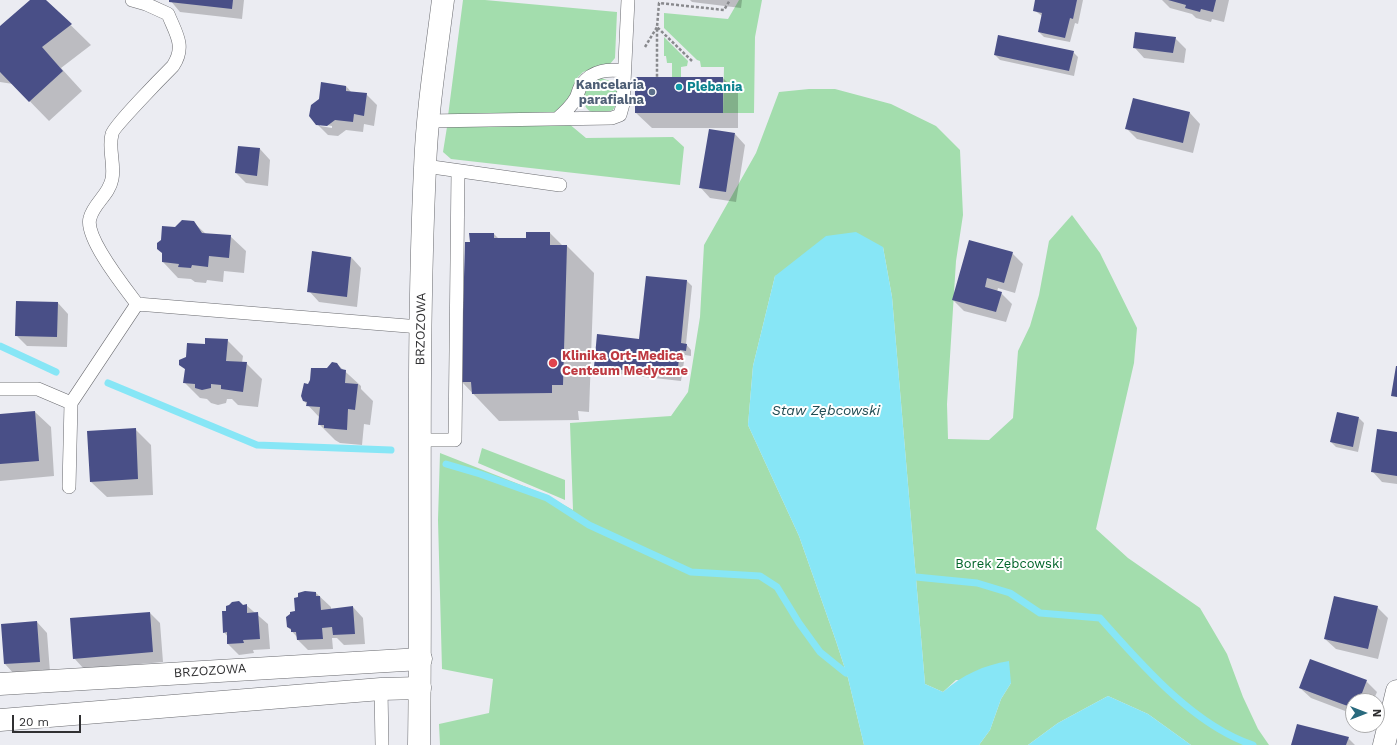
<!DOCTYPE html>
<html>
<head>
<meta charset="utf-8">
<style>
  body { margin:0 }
  #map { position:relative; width:1397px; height:745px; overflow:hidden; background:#ebecf2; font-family:"Work Sans",sans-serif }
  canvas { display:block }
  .north { position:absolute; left:1345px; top:693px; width:40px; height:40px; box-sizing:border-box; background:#fff; border:1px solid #acacad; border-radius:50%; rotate:90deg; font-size:11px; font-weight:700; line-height:16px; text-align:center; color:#303032 }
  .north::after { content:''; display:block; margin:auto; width:14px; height:18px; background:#296a7e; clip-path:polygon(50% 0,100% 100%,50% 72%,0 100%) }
  .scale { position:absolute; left:12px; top:715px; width:69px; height:18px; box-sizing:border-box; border:2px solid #303032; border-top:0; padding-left:5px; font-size:12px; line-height:14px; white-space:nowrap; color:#303032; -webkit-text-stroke:3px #fff; paint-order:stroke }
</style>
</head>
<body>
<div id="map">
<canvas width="1397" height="745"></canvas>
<div class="north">N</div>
<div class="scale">20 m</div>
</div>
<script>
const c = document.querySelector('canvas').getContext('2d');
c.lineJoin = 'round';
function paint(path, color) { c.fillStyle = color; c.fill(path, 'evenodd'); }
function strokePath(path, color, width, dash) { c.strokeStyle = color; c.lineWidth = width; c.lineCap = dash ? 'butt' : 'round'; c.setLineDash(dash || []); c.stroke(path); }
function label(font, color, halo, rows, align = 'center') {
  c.font = font + ' "Work Sans",sans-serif'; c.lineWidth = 4; c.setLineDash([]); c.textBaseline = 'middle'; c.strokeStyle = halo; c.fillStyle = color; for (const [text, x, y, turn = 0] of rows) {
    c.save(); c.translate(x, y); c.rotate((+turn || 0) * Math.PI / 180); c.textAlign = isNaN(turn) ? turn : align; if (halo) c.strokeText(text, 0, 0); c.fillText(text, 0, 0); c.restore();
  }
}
paint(new Path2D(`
  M463 0H485L617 12 615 58 610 64 583 72 577 78 569 98 555 112 448 116Z
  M739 0H762L755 37 754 113H723L724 67H701L700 61 697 60 664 28V13L728 19Z
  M664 37 688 61 687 66 681 67V77H672V63H667L666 56H664Z
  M598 77 613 82 618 88 617 103 613 110C591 118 579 110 586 87Z
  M809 89H835L891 104 936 126 960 150 963 215 956 261 947 404 948 439 989 440 1013 418 1018 351 1030 326 1039 295 1049 241 1072 215 1100 253 1137 328 1134 363 1096 529 1128 558 1200 608 1227 654 1243 697 1258 729 1269 745H1191L1148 714 1108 696 1058 723 1028 745H979L990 730 1001 699 1011 683 956 680 943 692 925 684 892 297 883 247 775 276 753 366 748 425 799 536 836 641 848 678 864 745H440L439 724 489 713 493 679 442 669 438 520 440 453 544 494 573 510 570 423 671 416 688 392 700 317 704 245 756 153 779 92Z
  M568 123 586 138 673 137 684 147 680 185 451 159 443 152 447 127Z
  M482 448 565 480V500L478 463Z`), '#a3ddad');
paint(new Path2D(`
  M856 232 883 247 892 297 925 684 943 692C962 675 984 665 1009 661L1011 683 1001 699 990 730 979 745H864L848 678 836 641 799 536 748 425 753 366 775 276 826 236Z
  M1108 696 1148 714 1191 745H1028L1058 723Z`), '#87e6f6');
paint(new Path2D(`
  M31 0H45L91 45 61 68 82 91 49 121 13 84 0 82V28Z
  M170 0H244L242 19 180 12Z
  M690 0H742L741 8 692 2Z
  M1036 0H1083L1078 24 1075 23 1070 42 1044 37 1039 32 1042 16 1034 10Z
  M1162 0H1229L1224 22 1212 19 1211 22 1196 18 1192 14 1170 8Z
  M1175 38 1186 49 1184 63 1144 58 1134 47Z
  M1073 52 1078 57 1074 76 1000 60 995 55Z
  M723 78 738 93V128H652L636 113Z
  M322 83 346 86 352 93 366 94 377 105 374 126 364 124 363 132 346 130 338 136 328 135 317 124ZM320 124 332 126V128L320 126Z
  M1190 113 1200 124 1193 153 1137 139 1126 128Z
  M735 134 745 145 736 202 710 198 700 187Z
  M239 147 260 149 270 160 268 186 246 183 236 173Z
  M193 222 206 234 230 236 246 251 244 273 224 271 223 282 207 280 206 283 195 282 191 279 178 278 163 262V254L175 228Z
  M527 233H550L563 246H567L594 273 589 412 578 411 579 420 499 421 462 382 471 243 494 234 499 239H527Z
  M1012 253 1023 264 1015 293 998 288 997 292 1001 293 1012 304 1006 322 964 311 953 300Z
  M351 257 361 268 357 307 319 302 309 291Z
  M647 277 687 281 692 286 686 344 691 350V356L685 355 681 381 600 372 595 367 640 340Z
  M58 303 68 314 67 347 27 346 16 335Z
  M227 340 243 356 242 363H246L262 379 258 407 238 405 232 399H227L226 403 218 405 211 403 207 399 200 398 185 383 186 370 180 365 205 346Z
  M337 364 361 386V389L373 401 370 425 364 424 362 445 340 443 335 440 319 424 320 418 304 401 309 385 327 369Z
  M35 412 51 427 54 476 0 481V415Z
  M1359 418 1364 423 1358 452 1336 447 1331 442Z
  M135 429 151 445 153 495 107 497 91 482Z
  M1397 433V484L1382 482 1372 471Z
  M316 593 331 607V610L353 607 363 618 365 644 344 645 337 638H332L333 649 308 650 298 640 297 637 288 627 296 612Z
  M246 605 268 624 270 649 253 650 254 653 239 655 228 644V637L224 632Z
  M1377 607 1388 618 1378 659 1336 649 1325 639Z
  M150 613 160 623 163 662 84 669 74 658Z
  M37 622 47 633 50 672 15 675 5 664 2 625Z
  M1366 681 1377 692 1373 701H1353V714L1311 698 1300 688Z
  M1348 738 1355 745H1292Z`), '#0003');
strokePath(new Path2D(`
  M0 346 56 372
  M108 383 257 445 391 450
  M446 464 480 474 547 498 589 525 691 572 760 576 777 587 799 623 820 652 846 673
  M916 577 977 583 1010 593 1040 613 1100 618C1141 664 1193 725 1253 745`), '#87e6f6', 7);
paint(new Path2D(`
  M30 0H46L72 24 42 47 63 71 29 102 0 72V26Z
  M169 0H233L232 9 169 2Z
  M1035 0H1077L1073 19 1070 18 1065 38 1038 32 1042 13 1033 11Z
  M1168 0H1216L1213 12 1201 9 1200 12 1185 8 1186 5Z
  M1135 32 1176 37 1173 53 1133 48Z
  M998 35 1074 51 1069 71 994 55Z
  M635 77H723V113H635Z
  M321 82 346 86V91L367 93 364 116 354 114 353 122 335 120 327 126 316 125 309 116 311 105 319 99Z
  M1133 98 1190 112 1183 143 1125 129Z
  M709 129 735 133 726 192 699 188Z
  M238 146 260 148 257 176 235 173Z
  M182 220 194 221 202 233 231 235 229 258 209 256 208 267 192 265 191 268 178 267 179 264 162 262V253L157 249V243L161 240 162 226 175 227Z
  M526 232H550V245H567L563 385H552V393L472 394 471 382H461L465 242H470L469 233H494V238H526Z
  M969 240 1013 252 1004 283 987 278 985 287 1002 292 996 312 952 300Z
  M312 251 351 257 347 297 307 292Z
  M646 276 687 280 681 343 687 344 686 351 680 350 677 376 594 367 597 334 639 339Z
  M16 301 58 302 57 337 15 336Z
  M205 338 228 339 226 361 247 362 243 392 221 389V385L211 384V388L202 390 195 388V384L183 383 185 369 179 365V360L186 357 187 343 205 344Z
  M332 362 337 363 341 369 346 370 345 383 358 384 355 410 348 409 347 430 324 428V425H318L320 407 306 406 307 402 303 401 301 396 304 383 308 384 310 380 311 368H327Z
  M1396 366H1397V397L1391 396Z
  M35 411 39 461 0 464V414Z
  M1337 412 1359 417 1353 447 1330 442Z
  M136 428 138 479 90 482 87 431Z
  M1377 429 1397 432V476L1371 472Z
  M305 591 316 592V596H320L321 610 353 606 355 634 333 635 332 627 322 628 323 639 297 640 296 632H291V629L287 627 286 617 290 614V612L295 611 294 598 298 597V593Z
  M1334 596 1378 606 1368 649 1324 639Z
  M239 601 243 605 247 604V613L258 612 260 639 243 640 244 643 227 644V632L223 633 222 611H226V606L229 605 232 602Z
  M150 612 153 652 73 659 70 618Z
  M37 621 40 662 4 664 1 624Z
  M1310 659 1367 680 1359 701H1353V708L1299 688Z
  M1297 724 1349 737 1346 745H1291Z`), '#494f87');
const service = new Path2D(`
  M132 0 146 4 168 14C176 34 186 46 173 66 164 75 113 127 112 134 108 149 115 164 112 179 109 195 94 203 90 218 84 237 125 288 137 304
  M557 119C564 113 571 107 576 98 578 94 579 88 582 84 593 70 608 69 624 71
  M429 121 612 118 620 115 623 104 628 0
  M425 166 560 185
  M0 389H38L71 403 137 304 420 327
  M420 440H455L458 171
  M69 487 71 403
  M381 689 382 745`);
const minor = new Path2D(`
  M0 684 421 659
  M0 720 381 689 420 688
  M1384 745 1397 691`);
const tertiary = new Path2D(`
  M419 745C422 553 416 360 425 168 427 112 436 56 443 0`);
strokePath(service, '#696a6f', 14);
strokePath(minor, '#696a6f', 23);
strokePath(tertiary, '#696a6f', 23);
strokePath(new Path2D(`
  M645 47 657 27V77
  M692 61 657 27 659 3 724 10 730 0`), '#88898d', 2.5, [3, 2]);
strokePath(service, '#fff', 13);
strokePath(minor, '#fff', 22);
strokePath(tertiary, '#fff', 22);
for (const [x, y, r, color] of [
  [679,87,4,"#0f9aa8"],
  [652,92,4,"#5c6f8a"],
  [553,363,5,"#e0444e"]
]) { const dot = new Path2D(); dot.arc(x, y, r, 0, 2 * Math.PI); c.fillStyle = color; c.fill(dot); strokePath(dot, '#fff', 1.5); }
label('bold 13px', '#4e5e75', '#fff', [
  ["Kancelaria",644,85],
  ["parafialna",644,100]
], 'right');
label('bold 13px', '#0d838f', '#fff', [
  ["Plebania",687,87]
], 'left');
label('13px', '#303032', '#fff', [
  ["BRZOZOWA",421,329,-89],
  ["BRZOZOWA",210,671,-4]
]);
label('bold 13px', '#be3a42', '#fff', [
  ["Klinika Ort-Medica",562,356],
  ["Centeum Medyczne",562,371]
], 'left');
label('13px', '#016429', '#fff', [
  ["Borek Zębcowski",1009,564]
]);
label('italic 14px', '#214c53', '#fff', [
  ["Staw Zębcowski",826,411]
]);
</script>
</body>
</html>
